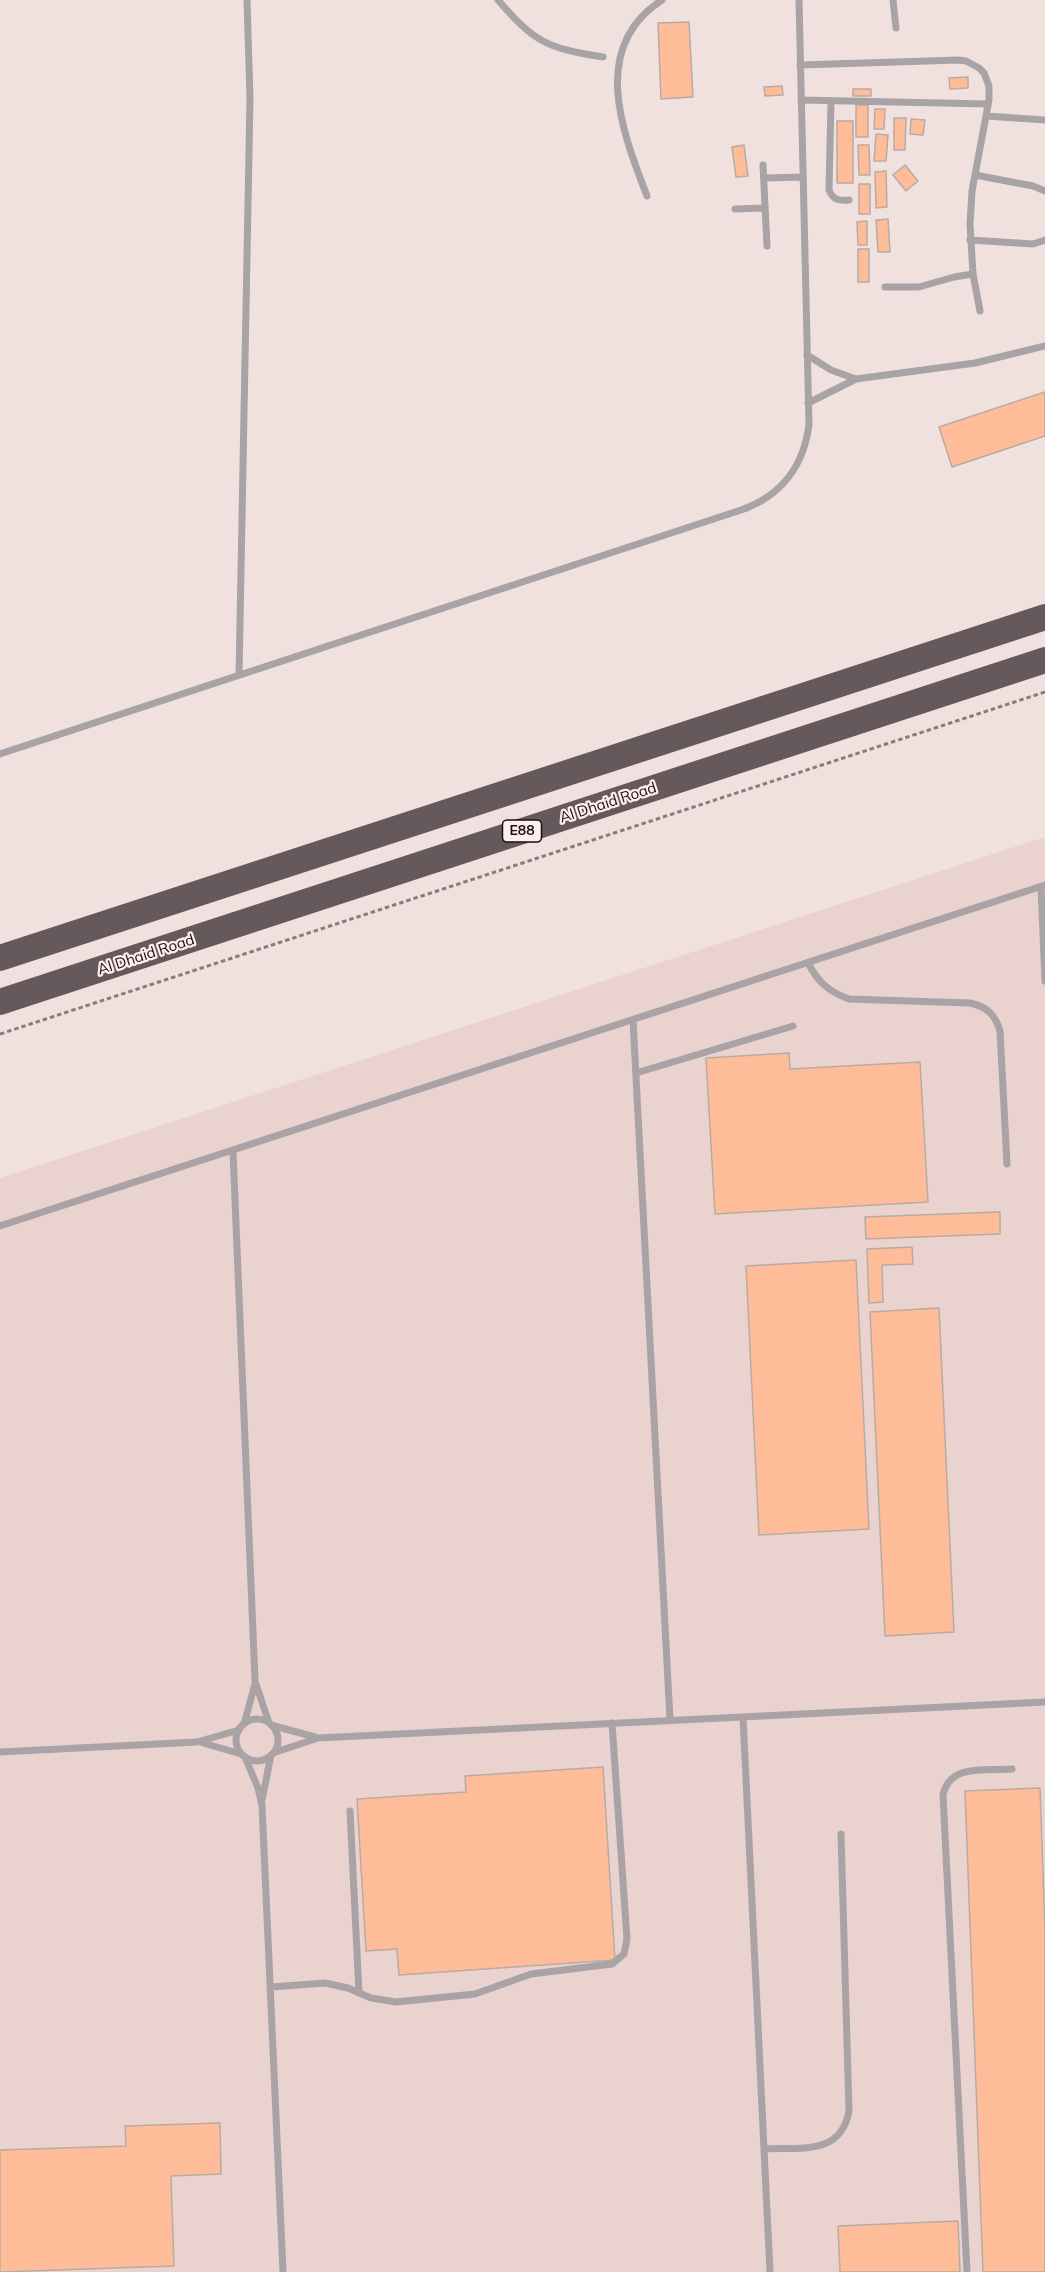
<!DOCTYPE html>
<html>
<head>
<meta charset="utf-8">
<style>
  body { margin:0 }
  canvas { display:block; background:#f0e1df }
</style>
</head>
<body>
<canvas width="1045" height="2272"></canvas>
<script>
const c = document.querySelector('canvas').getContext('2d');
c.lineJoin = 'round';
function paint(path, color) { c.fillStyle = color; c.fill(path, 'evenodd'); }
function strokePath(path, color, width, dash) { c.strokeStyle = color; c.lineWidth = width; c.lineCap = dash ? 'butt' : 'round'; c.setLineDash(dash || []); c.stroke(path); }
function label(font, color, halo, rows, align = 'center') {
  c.font = font + ' Mulish,sans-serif'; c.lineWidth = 4.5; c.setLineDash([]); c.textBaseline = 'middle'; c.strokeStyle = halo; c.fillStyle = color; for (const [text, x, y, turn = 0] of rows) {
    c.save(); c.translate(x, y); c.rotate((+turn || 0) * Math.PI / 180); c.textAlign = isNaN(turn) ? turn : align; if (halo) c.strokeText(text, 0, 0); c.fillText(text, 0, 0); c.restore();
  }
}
paint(new Path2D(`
  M1045 837V2272H0V1178Z`), '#ead2cf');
const building = new Path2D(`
  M689 22 693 97 661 99 658 23Z
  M968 77V88L950 89 949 78Z
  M782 86 783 95 765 96 764 87Z
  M853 89H871V96H853Z
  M856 105H868V137H856Z
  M875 109H885L884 129H874Z
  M894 118H906L905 150H894Z
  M911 119 925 120 923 135 910 134Z
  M837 121H853V183H837Z
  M876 134 888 135 886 161H874Z
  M744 145 748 176 736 177 732 147Z
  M858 145H869L870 175H859Z
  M905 165 918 181 906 191 893 175Z
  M886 171 887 207 876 208 875 172Z
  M859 184H870V214H859Z
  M888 219 890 252H878L876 220Z
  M867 221V245H858L857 222Z
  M858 249H869V282H858Z
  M1045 392V436L952 467 939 427Z
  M789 1053 790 1069 920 1062 928 1202 715 1214 706 1058Z
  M1000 1212V1234L866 1239 865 1217Z
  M912 1247 913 1264 882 1265 883 1302 869 1303 867 1249Z
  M856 1260 869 1529 759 1535 746 1266Z
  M939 1308 954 1632 885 1636 870 1312Z
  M603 1767 615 1960 399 1975 397 1949 366 1951 357 1799 466 1792 465 1776Z
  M1040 1788 1045 1929V2272H983L965 1791Z
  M220 2123 221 2174 171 2176 174 2266 0 2272V2150L126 2146 125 2126Z
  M958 2221 960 2272H840L838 2226Z`);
paint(building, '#febd98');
strokePath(building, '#b7aba4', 1.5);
strokePath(new Path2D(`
  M0 1034 1045 692`), '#877d7c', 3, [4.5, 3]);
strokePath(new Path2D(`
  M498 0C535 43 547 48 603 57
  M893 0 896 28
  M800 65 959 60 966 61 979 68 984 73 989 86V100L972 191 970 224 973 274 980 311
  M801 100 988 104
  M831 101 829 190C833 200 839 201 849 200
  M986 116 1045 120
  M763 165 767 246
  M975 175 1033 186 1045 191
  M764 178 803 177
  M647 196C622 131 589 47 662 0
  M735 209 765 208
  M970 240 1033 244 1045 240
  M885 287H919L954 277 973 274
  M807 355 831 370 856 379
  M808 403 856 379 975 363 1045 346
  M239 675 250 99 247 0
  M0 754 741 510C781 496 804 466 809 424L799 0
  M1041 887 1045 981
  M808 963C818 982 829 992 849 999L970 1003C987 1007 995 1014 1000 1031L1007 1164
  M633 1020 670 1720
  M636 1073 793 1026
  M233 1151 255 1681 269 1723
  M0 1226 1045 885
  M743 1717 770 2272
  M236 1740a21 21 0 1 1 42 0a21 21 0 1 1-42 0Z
  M244 1724 255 1684
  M271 1725 315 1737
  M203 1743 241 1754
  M0 1752 197 1742 239 1730
  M273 1753 318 1738 1045 1702
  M245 1757 258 1788 262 1805 283 2272
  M262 1800 271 1755
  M350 1811 359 1993
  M271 1987 325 1983 348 1988 371 1998 396 2002 475 1994 531 1974 612 1964 624 1954 627 1939 612 1723
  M764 2149C800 2147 841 2156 849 2111L841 1834
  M967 2272 943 1795C950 1763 986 1771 1012 1769`), '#a9a3a5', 7);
strokePath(new Path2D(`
  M0 958 1045 617
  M0 1002 1045 660`), '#65595c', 26);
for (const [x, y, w] of [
  [522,831,39]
]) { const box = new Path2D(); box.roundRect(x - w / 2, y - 11, w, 22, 4.5); c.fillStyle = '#feeeec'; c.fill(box); strokePath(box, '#171212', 1.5); }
label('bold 14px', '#171212', null, [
  ["E88",522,831]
]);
label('15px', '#171212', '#feeeec', [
  ["Al Dhaid Road",608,803,-18],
  ["Al Dhaid Road",146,955,-18]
]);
</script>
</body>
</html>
